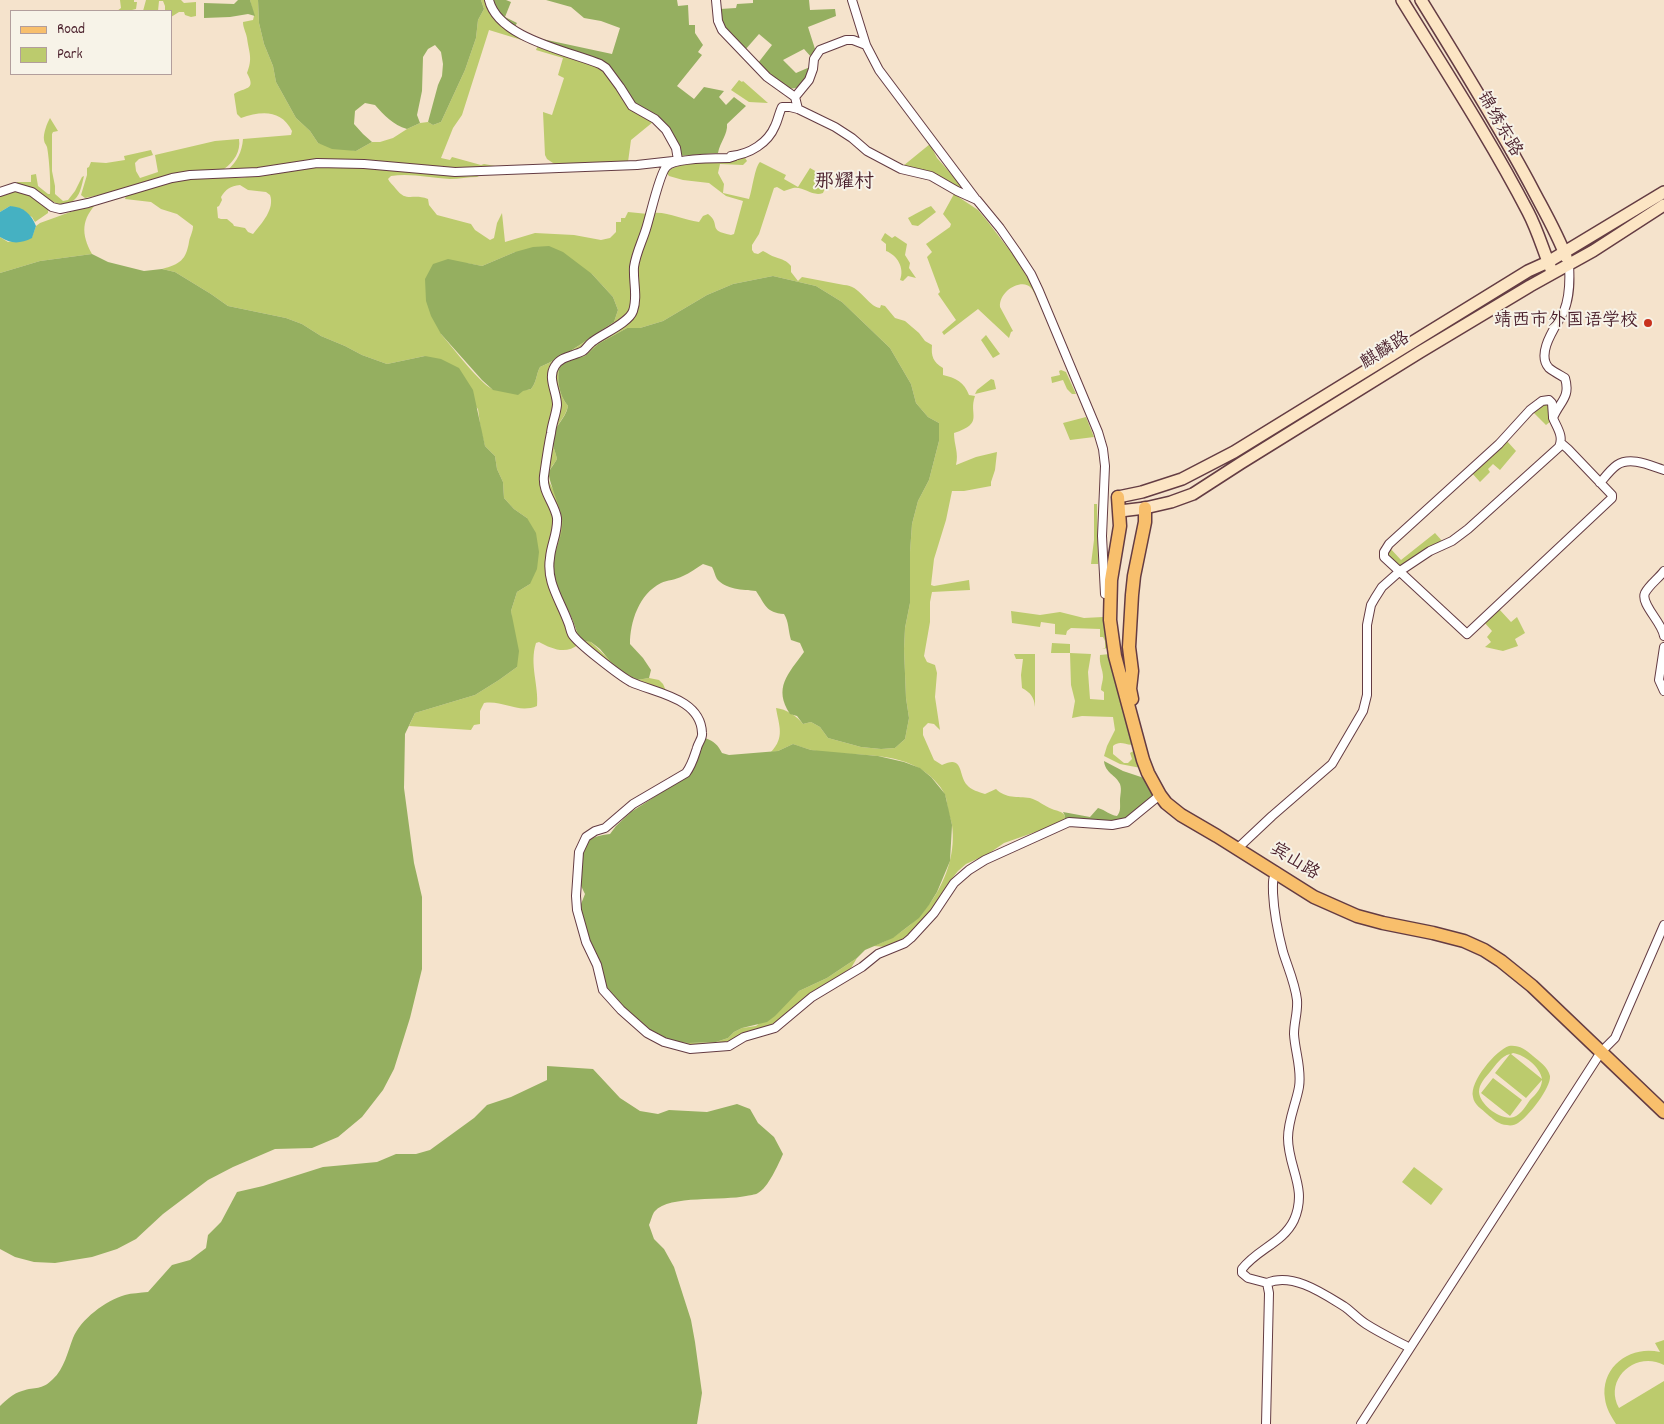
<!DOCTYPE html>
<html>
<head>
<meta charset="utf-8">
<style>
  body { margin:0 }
  #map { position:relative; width:1664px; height:1424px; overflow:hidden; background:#f5e3cc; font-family:Dekko,sans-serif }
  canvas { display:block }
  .legend { position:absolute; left:10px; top:10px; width:162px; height:65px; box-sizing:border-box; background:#f7f3e8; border:1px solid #b29e9c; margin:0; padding:6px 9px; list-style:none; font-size:15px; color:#4a1f2b }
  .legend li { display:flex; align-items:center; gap:10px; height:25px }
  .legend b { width:25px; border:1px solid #b29e9c }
</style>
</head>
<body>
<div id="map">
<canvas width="1664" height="1424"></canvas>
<ul class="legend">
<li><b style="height:6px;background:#f8bf6c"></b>Road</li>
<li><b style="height:14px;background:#bccb6d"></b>Park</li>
</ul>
</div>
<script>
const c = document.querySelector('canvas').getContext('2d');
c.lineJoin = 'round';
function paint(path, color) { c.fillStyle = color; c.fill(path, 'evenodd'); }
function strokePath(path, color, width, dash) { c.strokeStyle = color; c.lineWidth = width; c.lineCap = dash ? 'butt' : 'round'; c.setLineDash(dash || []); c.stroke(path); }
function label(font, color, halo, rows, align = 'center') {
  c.font = font + ' Dekko,"LXGW WenKai TC",sans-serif'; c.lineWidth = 4; c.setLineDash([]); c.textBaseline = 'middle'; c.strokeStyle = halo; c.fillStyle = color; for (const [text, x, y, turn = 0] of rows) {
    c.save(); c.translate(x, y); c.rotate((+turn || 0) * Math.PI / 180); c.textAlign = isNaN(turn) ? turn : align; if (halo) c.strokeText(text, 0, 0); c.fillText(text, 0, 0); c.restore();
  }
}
paint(new Path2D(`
  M120 0H134V2H137L136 9 132 10 131 11H117L121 8Z
  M146 0H181L184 3 196 2V16L191 17 185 15 184 12H179L171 17V11H165V6L163 1H159L158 11H143Z
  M250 0H258L259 23 264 44 273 66 276 82 296 118 310 131 318 143 356 151 372 142H380L393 138 407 129 420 123 428 122 433 125 441 122 465 70 476 38 478 20 484 9 481 0H488L510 29 599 65 653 122 631 140 628 162 556 165 547 159 545 155 543 112 552 115 564 78 558 75 563 58 536 50 538 45 489 30 462 115 453 128 441 158 450 160 452 157 481 165 484 164 501 167 458 169 361 159 252 169 228 170C237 161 242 152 243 139L291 135 292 131C281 109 261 111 241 118L237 114 234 94C244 87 257 91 247 73 253 58 249 53 247 38 246 32 243 28 243 22L253 20 254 16Z
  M739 80 742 82 743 81 768 103 749 102 731 90Z
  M50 118 58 131 53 132 52 134V171L55 186V194L63 201 68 200 75 191 82 177 84 176C80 193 79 201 62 206L17 184V182H31V175L36 174 38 186 48 194H50C51 185 49 156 47 147 45 142 45 145 44 140 43 134 47 123 50 118Z
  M239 139C241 151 234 162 224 169 217 173 192 170 182 172 168 174 155 179 141 184 123 190 104 194 85 198L81 195 87 175V168L89 167 91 162 106 163 125 160 124 156 151 150 153 155 139 159 135 163 136 171 140 178 158 172 155 155 215 141Z
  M930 144 937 158 961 185 962 189H959L903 166Z
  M744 156 747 161 743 165 720 164 718 173 724 184 723 193 749 199C752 191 755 166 760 162L786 175 784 179 798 187 810 168 829 179 823 193C812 197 804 186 793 188 790 189 787 190 784 191L777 187 774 188 759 234 752 245V250L754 253 758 254 763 251C768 253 771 256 775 257 783 260 786 260 791 266V272L798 281 802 277 844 285C860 285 867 306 880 308L881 305 885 306 895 318 905 321 919 333 925 341 932 345C931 356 933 362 943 368V375C956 378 964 382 969 395L975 396C968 415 985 423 954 433 954 445 959 453 956 465L976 457 997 452 995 470 991 482V486L964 491H952L946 520 934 559 931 585 934 586 969 580 970 590 932 592 930 602V622L924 656 927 662 935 665 937 673 935 697 940 730 934 724 928 723 923 728V735L934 760 942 765C964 754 958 775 967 785 971 790 979 792 985 794L996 789C1006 799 1017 796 1030 798 1038 800 1044 806 1052 809 1057 811 1062 811 1065 816L1064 822 1004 843 988 854 966 864 958 871 950 881 937 904 909 937 887 947 873 946C921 931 959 875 952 825 951 820 949 815 948 810 947 805 947 800 945 795 941 785 928 773 919 768 886 750 846 757 811 750 805 748 798 746 793 744L778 751 771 752C785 737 779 726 776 708 786 709 797 716 803 724L811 722 820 727 828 738 861 747 881 749 895 748 905 739 909 718 906 698 904 649 905 628 910 603V552L912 524 918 501 929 480 939 441V423L928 417 916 403 911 384 890 348 842 302 816 286 773 276 733 284 707 295 663 321 640 328H627L598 344 585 356 570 359 560 365C556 379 559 395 568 406 566 418 553 427 552 439 552 445 556 453 557 459 555 463 550 468 549 472 546 480 553 488 556 494 558 501 561 510 562 517 566 535 552 552 552 570 552 579 576 633 582 641L591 642 621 671 637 680 649 678 659 680 663 684 667 693 632 680 602 659 580 641 574 634 570 622 552 583 550 569 552 556 559 534V518L555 507 548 494 546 480 552 431 557 416 559 404 553 377 556 366 573 355 584 352 591 345 634 315C635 311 637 305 637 300 637 290 635 280 636 269 638 250 647 232 652 213 667 211 683 220 699 222L703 216 708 214C722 225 706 230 731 235L734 234 743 201 726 196 709 183 683 180 669 176 666 172C684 159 721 162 744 156Z
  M322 167C350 166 379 167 407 170 432 172 456 179 481 175L477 177C468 177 459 179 450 179 430 178 411 173 391 176L388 179C390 183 393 185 396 189 407 203 412 193 428 199L429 205 437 215 471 224 475 230 490 240 494 238 497 223 502 213 505 242 535 233 574 235 601 240 610 238 616 232V222H621V218H625L628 212 648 214 643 229 631 313 583 349 553 364 555 403 542 478 555 517 547 569 579 644C566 655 552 649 539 642L536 643C529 664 539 686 537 706 518 714 504 700 484 703L480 711V724L474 725 471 730 409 726 415 713 475 695 499 680 517 667 511 611 517 592 530 584 527 518 514 509 504 498 503 482 497 469 495 456 485 446 481 431 478 409 425 356 387 364 362 355 345 346 321 336 302 324 286 318 228 306 211 294 175 272 162 269C180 264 186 260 189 242 190 236 193 232 193 226L177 214 161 209 151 202 125 199 126 196 176 180 193 178H241L294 169ZM240 185 248 190 266 192 270 195C275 209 262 223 253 234L248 232 245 228 234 226 233 224 227 219H221L218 218 217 207 219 206 222 200 221 197C226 189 230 186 240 185ZM515 252 592 274 613 297 618 310 614 322C591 337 565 357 540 367 536 374 537 382 531 389 523 391 500 392 492 389 479 382 452 347 441 334L466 263 482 266Z
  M15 191C28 193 39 199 48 208V213L35 222 32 217 10 206 0 212V195Z
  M954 194 978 210 988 222 1017 260 1032 285 1038 303C1036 298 1034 291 1031 288 1023 278 999 290 1000 307L1013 331 1011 332 1009 338 978 309 944 335 942 332 956 320 938 294 940 292 927 257 932 252 926 244 950 227 951 224 943 214Z
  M98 202C81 219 81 234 92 254L40 261 0 273V237L8 242 32 237 36 226 40 223Z
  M931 206 936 212 918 226 912 225 908 218C913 215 926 208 931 206Z
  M885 233 892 238 895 236 907 244 905 255 910 263 909 268 916 278 908 276 903 281 900 280C905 268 897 255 886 251V244L881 240Z
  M986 335 1000 354 993 358 981 340Z
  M1061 370 1066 372 1076 394H1072L1067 389 1063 380 1052 383 1051 377 1060 375 1059 371Z
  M991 379 994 380 996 389 975 394 977 390Z
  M1545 404H1549V417L1551 421 1546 425 1533 412Z
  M1086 417 1094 437 1070 440 1063 423Z
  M1506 440 1516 451 1500 470 1493 464 1488 469 1490 472 1480 482 1471 472Z
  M1094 504H1097L1098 564H1091L1094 540Z
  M1435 533 1443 542 1424 550 1401 566 1399 567 1385 554 1389 547 1401 560Z
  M1499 609 1511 622 1517 617 1525 633 1515 639 1518 646 1503 651 1485 647 1491 642 1487 637 1492 631 1484 622Z
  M1011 611 1040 615 1060 612 1084 618 1103 617 1108 648 1102 649 1105 648V641L1103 637H1100V629L1071 628 1067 631 1066 635 1055 634V624L1041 622 1040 627 1012 623Z
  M1052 643 1070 644V653L1091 654 1088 672 1090 699 1104 700V692L1101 690C1101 685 1103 681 1103 677 1103 669 1099 665 1100 655L1110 654 1135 744C1127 747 1121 739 1113 746V754L1124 763H1128L1132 759 1130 753 1135 750 1141 768 1120 764 1104 756 1107 746 1115 730 1113 717 1082 716 1072 718 1075 701 1071 685 1070 653H1051Z
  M1014 654H1035V707C1034 697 1031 693 1022 688L1021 675 1023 659H1016Z
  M857 958 851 968 816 991 772 1026 748 1031 729 1041 720 1043 691 1046 674 1042 689 1043 716 1042 728 1038 734 1032 742 1028 756 1026 799 991 827 978Z
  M1509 1046C1519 1045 1525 1049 1533 1056 1539 1061 1548 1067 1550 1076 1551 1088 1528 1117 1518 1123 1515 1125 1511 1126 1507 1125 1499 1125 1493 1119 1487 1114 1482 1109 1474 1105 1473 1097 1469 1082 1496 1050 1509 1046ZM1513 1053C1525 1055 1540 1067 1542 1079L1511 1054ZM1510 1054 1495 1073 1526 1098 1542 1080V1081C1541 1089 1536 1094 1530 1100 1526 1106 1521 1114 1514 1117 1501 1121 1480 1105 1479 1092 1479 1084 1485 1078 1490 1072 1496 1065 1501 1056 1510 1054Z
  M1493 1078 1522 1100 1510 1116 1481 1093Z
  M1414 1167 1443 1189 1431 1205 1402 1182Z
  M1664 1340V1365C1636 1350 1603 1379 1619 1408L1664 1381V1424H1616C1611 1416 1606 1408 1605 1399 1600 1366 1631 1345 1660 1352L1655 1343Z`), '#bccb6d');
paint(new Path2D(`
  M238 0H250L255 16 248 14 230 17 204 18V3L234 4Z
  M258 0H481L484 9 478 20 476 38 465 70 441 122 433 125 428 122 438 85 442 76 443 64 441 52 435 45 428 49 423 57 422 91 417 115 420 123 407 129C393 125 384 115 375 105L365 103 355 111 354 124 363 134 372 142 356 151 332 149 318 143 310 131 296 118 276 82 273 66 264 44 259 23Z
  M491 0H506L511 2 505 17 517 23 514 28 496 13Z
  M546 0H677L678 6 688 5 689 25H695V33L703 45 698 52 702 55 677 86 694 99 704 87 724 91 719 97 726 105 734 97 746 106 727 124C728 134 720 142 718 153L680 156 667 129 637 108 608 68 533 37 612 54 620 28 601 21 584 18 571 7Z
  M753 0H817H809L810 10 835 9 836 16 808 27 815 49 812 58 804 49 783 60 796 73 810 67C809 75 807 78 801 84 789 99 767 73 758 63L772 45 759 34 745 50 723 26 720 9 736 8 737 4 753 3Z
  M549 246 563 252 592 274 613 297 618 310 614 322C591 337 566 356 540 367 536 374 537 382 531 389L523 391 518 395 493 390 482 380 441 334 431 316 426 301 425 279 433 264 448 259 482 266 515 252 533 247Z
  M92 254 108 262 144 271 162 269 175 272 211 294 228 306 286 318 302 324 321 336 345 346 362 355 387 364 425 356 441 359 459 368 473 390 485 446 495 456 497 469 503 482 504 498 514 509 527 518 536 533 539 552 537 569 530 584 517 592 511 611 519 651 517 667 499 680 475 695 415 713 405 734 404 788 414 863 422 897V969L410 1018 394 1069 383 1090 362 1117 338 1137 312 1148 275 1149 233 1167 208 1180 163 1214 136 1239 117 1249 92 1257 55 1263 34 1262 15 1257 0 1249V273L40 261Z
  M773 276 816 286 842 302 890 348 911 384 916 403 928 417 939 423V441L929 480 918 501 912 524 910 552V603L905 628 904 649 906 698 909 718 905 739 895 748 881 749 861 747 828 738 820 727 811 722 803 724 797 716 790 714C773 688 788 674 804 652L800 643 791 640C788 630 789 622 784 614 766 613 765 604 756 591 743 590 725 589 717 579 715 576 714 570 712 567L703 564C696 568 690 573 683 576 676 580 667 580 661 583 639 594 630 622 630 644L643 658 651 670 649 678 637 680 621 671 610 661 600 649 591 642 582 641C577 634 576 629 573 621 567 605 554 589 552 571 551 554 564 538 562 519 561 508 547 478 549 472 550 469 555 463 557 459 556 453 552 445 552 439 553 427 566 419 568 406 559 395 556 379 560 365L570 359 585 356 598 344 627 328H640L663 321 707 295 733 284Z
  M705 738C714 741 718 745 722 753L729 755 778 751 793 744 811 750 878 756 904 762 920 768 931 777 945 794 952 825 950 861 937 892 929 905 919 918 893 938 865 950 857 958 827 978 799 991 775 1016 767 1022 742 1028 734 1032 728 1038 716 1042 689 1043 674 1042 650 1033 606 991 591 950 579 909 585 894C583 890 580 884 579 880 578 875 579 869 580 864 581 843 590 836 610 834L616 826 631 812 682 779 694 764 699 755 700 744Z
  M1104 761 1123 771 1144 778 1154 793 1152 796 1132 815 1121 821 1064 822 1065 816 1063 812 1090 817 1098 808C1106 810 1109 815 1117 816 1121 811 1120 807 1120 801 1120 795 1122 790 1120 784 1116 775 1105 773 1104 761Z
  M547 1066 593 1069 620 1098 640 1111 658 1114 669 1110 707 1112 737 1104 750 1109 758 1123 774 1137 783 1154C778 1165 768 1188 758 1193 755 1195 749 1195 746 1196 724 1201 669 1195 655 1211 652 1214 651 1221 649 1225L654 1239 664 1249 674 1267 691 1320 695 1342 702 1393 697 1424H0V1406C6 1400 14 1393 22 1391 36 1386 41 1391 53 1379 64 1369 68 1351 73 1338 81 1319 105 1301 125 1295 132 1293 140 1293 148 1292L172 1265 190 1260 206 1248 208 1235 221 1222 237 1192 263 1186 323 1167 377 1162 396 1154H416L430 1150 474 1118 487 1105 511 1097 547 1080Z`), '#95af60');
paint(new Path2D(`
  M10 206C24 207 31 214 36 226L32 238C20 244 11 244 0 237V212Z`), '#45b1c2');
const minor = new Path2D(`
  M489 0C498 38 568 51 600 64L606 68 620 87 632 106 655 119 666 130 676 148 678 160
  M716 0 718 21 722 30 767 77 795 97 798 109
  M852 0 866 45 879 70 975 198
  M795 97 809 80 813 69 814 59 820 50 846 40H853L866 45
  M731 156C750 154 768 143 775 126 778 120 779 113 782 107H790L798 109 835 127 852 138 867 151 901 169 931 176 957 191 977 200 1000 228 1016 251 1031 274 1039 291 1098 432 1103 449 1105 466 1102 536 1105 594
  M735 156 729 158C716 158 674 158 666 167 659 175 650 217 646 229 642 242 636 253 634 267 633 282 638 297 633 311 629 323 602 334 592 342 588 345 586 349 583 351 574 356 561 356 555 366 547 378 557 392 557 405 556 415 552 423 551 433 548 447 546 462 544 476 542 492 555 504 557 518 558 533 551 544 550 558 546 582 560 600 568 622 570 626 570 630 572 634 577 643 620 676 631 682 655 693 701 698 702 733 703 738 698 743 697 748 694 757 692 765 686 773L633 804 605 828 595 831 586 837 579 852 576 896 577 910 586 942 597 965 603 990 621 1010 647 1033 664 1042 690 1049 729 1046 744 1037 775 1028 812 997 862 967 878 954 905 943 911 938 934 913 954 883 969 870 985 860 1069 822 1112 825 1127 822 1160 795
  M0 192 15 187 32 192 52 207 60 209 88 203 172 178 190 175 258 172 317 163 364 164 455 172 637 165 673 161
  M1553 417 1552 403 1549 400 1542 401 1530 410 1499 444 1389 544 1384 552V557L1467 634 1612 498V495L1568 449 1561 443
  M1600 483C1605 477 1611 469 1617 465 1631 456 1651 466 1664 470
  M1664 571C1659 578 1649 585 1645 593 1640 604 1662 622 1664 636
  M1664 647 1659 680 1664 691
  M1238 848 1272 816 1332 764 1363 711 1367 695V625L1371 605 1375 598 1382 587 1400 571 1430 551 1452 541 1468 529 1559 447C1564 436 1557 428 1553 418 1559 402 1571 398 1565 378 1560 375 1554 372 1549 368 1535 353 1557 325 1564 311 1570 296 1570 281 1569 265
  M1267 1283C1293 1272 1324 1294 1345 1307 1352 1312 1358 1319 1366 1324 1380 1333 1395 1340 1410 1348
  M1266 1424 1269 1293 1267 1283 1248 1278 1242 1273V1269C1257 1249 1283 1243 1294 1220 1308 1188 1288 1168 1288 1138 1288 1120 1296 1104 1299 1087 1302 1069 1295 1052 1294 1034 1294 1022 1298 1012 1297 1000 1295 983 1288 968 1283 952 1278 933 1274 913 1273 893 1273 884 1272 879 1276 871
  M1361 1424 1601 1052 1615 1038 1664 925`);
const secondary = new Path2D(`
  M1402 0C1445 70 1490 139 1528 212 1538 231 1543 250 1551 269
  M1421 0C1459 62 1498 124 1532 188 1544 211 1557 233 1566 257
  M1118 497 1142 492 1182 479 1234 452 1528 271 1548 262 1664 192
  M1120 511 1145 508 1171 502 1193 494 1241 463 1420 352 1530 286 1593 251 1664 205`);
const primary = new Path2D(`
  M1118 497 1120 526 1111 580 1110 620 1115 656 1143 760 1148 773 1160 795 1166 803 1181 815 1217 836 1314 897 1357 916 1383 923 1433 933 1464 941 1484 950 1501 961 1532 986 1664 1112
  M1132 699 1130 689 1132 671 1129 647 1132 595 1134 576 1145 522V508`);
strokePath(minor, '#643c43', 10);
strokePath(secondary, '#643c43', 14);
strokePath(primary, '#643c43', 15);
strokePath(minor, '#fff', 8);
strokePath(secondary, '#fce5c4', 11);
strokePath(primary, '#f8bf6c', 12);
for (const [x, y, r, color] of [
  [1648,323,5,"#c8321e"]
]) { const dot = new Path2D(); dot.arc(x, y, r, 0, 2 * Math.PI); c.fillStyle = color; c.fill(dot); strokePath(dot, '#f7f3e8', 2); }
label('18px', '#4a1f2b', '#f7f3e8', [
  ["锦绣东路",1498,125,60],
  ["麒麟路",1386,352,-32],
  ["宾山路",1294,863,32]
]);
label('18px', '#4a1f2b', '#f7f3e8', [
  ["靖西市外国语学校",1638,323]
], 'right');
label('20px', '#4a1f2b', '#f7f3e8', [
  ["那耀村",844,184]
]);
</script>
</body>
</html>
